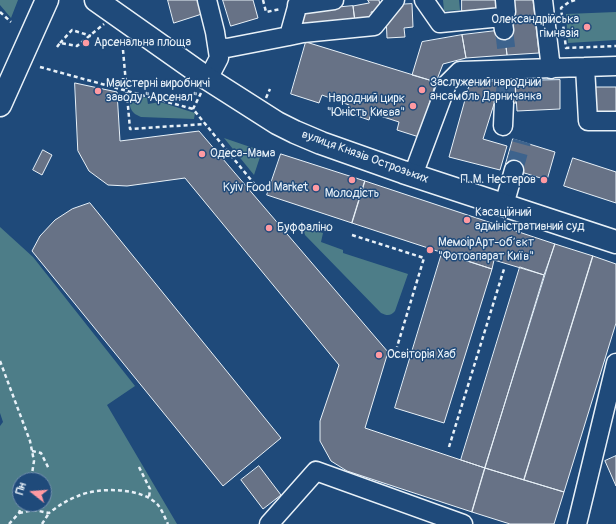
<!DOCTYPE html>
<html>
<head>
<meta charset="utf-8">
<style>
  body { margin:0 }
  #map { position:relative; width:616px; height:524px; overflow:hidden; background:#1f4a7a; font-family:Pangolin,sans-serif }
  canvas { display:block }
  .north { position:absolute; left:12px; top:472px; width:40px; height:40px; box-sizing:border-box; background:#1f4a7a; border:1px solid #6f8dac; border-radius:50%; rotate:287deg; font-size:11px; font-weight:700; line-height:16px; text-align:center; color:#e8f1f8 }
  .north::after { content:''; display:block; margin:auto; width:14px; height:18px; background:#ff9aa2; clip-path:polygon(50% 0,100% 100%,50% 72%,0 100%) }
</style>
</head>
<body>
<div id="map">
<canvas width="616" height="524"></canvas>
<div class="north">Пн</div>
</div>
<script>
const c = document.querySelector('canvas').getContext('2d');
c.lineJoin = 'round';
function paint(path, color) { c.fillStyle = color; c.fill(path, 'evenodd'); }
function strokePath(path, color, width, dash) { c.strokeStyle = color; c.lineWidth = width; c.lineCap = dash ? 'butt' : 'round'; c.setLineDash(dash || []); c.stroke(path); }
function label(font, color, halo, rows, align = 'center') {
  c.font = font + ' Pangolin,sans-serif'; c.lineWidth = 3; c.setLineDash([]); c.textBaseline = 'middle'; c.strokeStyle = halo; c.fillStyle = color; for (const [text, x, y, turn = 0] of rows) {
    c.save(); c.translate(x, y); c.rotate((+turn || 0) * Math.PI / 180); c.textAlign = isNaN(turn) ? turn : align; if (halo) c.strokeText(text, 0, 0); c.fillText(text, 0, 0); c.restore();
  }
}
paint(new Path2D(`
  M0 0H18L11 18 0 5Z
  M443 0H459L460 10 444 11Z
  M616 12V40L568 43 566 14Z
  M129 94 147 98 148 104 160 102 195 113 194 119 141 117C129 112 130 107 129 94Z
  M224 138 262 151 254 175Z
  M0 227 33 257 135 386 107 405 177 524H0V426L3 422 0 413ZM20 480H44V504H20Z
  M308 229 323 233 321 242 343 250V253L408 274 395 311C391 316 387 316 381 313L305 235 304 231Z`), '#4d7d88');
const building = new Path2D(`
  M168 0H201L205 13 174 23Z
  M223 0H253L258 18 231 26Z
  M368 0H379L381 10 371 12 373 19 355 22 353 6 369 3Z
  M462 0H502V10L462 11Z
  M509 0H533L539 53 507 55 504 30H513Z
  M412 4 413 27 404 28 405 37 387 38 386 16H394V5Z
  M353 6 355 22 301 27 300 11Z
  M504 30 507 55 466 58 462 35Z
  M462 35 466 58 443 64 436 82 412 75 422 42Z
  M306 42 436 82 419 137 397 130 399 122 371 113 369 120 346 112 349 105 322 95 319 103 291 94Z
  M560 80V109L517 111 515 81Z
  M515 81 516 103 494 104 483 139 507 146 500 170 449 157 470 82Z
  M75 83 117 92 120 141 199 131 388 352 365 428 485 468 472 512 347 471 331 461 320 441V421L339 365 185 178 127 186 108 185 89 171 78 151Z
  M592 87H616V117H593Z
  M513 139 555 152 547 180 505 167Z
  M43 150 52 155 42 175 33 170Z
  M281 154 365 181 352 223 267 195Z
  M573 158 616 172V203L564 186Z
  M365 181 555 244 544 275 494 260 492 269 352 223Z
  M90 203 281 438 223 486 32 251 40 236 55 220 72 209Z
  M555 244 593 256 524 480 485 468Z
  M442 253 492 269 444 423 395 408Z
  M593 256 616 264V323L564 492 524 480Z
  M520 267 544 275 485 468 461 460Z
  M616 456V486L605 461Z
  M259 466 281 495 263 509 241 480Z
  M485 468 564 492 554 524H510L472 512Z`);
paint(building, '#677286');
strokePath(building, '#e8f1f8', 1);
strokePath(new Path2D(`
  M504 30 507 55
  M504 103 506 81
  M514 170 522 141`), '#3d638d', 18, [18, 9]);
const minor = new Path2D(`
  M207 0 215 32 219 58 208 79
  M424 0 440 23 502 17
  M543 0 551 69
  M297 5 334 0
  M504 30 502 17 506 12 505 0
  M289 36 303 33 374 26 395 0
  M218 47 227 48 289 36 299 0
  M585 67 588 121H616
  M503 126 504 103
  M413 175 447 84 460 71 616 66
  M504 205 514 170
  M269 524 316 471 463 524
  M577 524 616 363`);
const major = new Path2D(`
  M96 0 208 79 277 123 295 132 321 143 403 172 616 242
  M0 105 47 0`);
strokePath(minor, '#e8f1f8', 21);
strokePath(major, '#e8f1f8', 25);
strokePath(new Path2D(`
  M263 0 266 12 281 9
  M575 0 569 2 561 8 566 48 616 46
  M0 12 11 22
  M60 43 72 30 91 36
  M57 47 60 43 77 46 104 24
  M123 50 130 129 205 124
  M40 67 193 109
  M201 93 193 109 256 186
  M266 98 270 89
  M352 235 424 258 397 347
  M0 361 30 441 34 461 31 480
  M449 447 504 269
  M32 451 41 453 49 469
  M139 467 150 489 149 498
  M19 513 34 510 49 513C58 506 67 500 78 496 98 487 142 487 158 505 162 510 165 518 168 524
  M9 524 19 513 22 504
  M42 524 49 513`), '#e8f1f8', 2.5, [4, 3]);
strokePath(minor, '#1f4a7a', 18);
strokePath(major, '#1f4a7a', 22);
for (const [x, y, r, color] of [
  [587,27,4,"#ff9aa2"],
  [86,43,4,"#ff9aa2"],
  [422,90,4,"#ff9aa2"],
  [98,91,4,"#ff9aa2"],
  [413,106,4,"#ff9aa2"],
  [202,154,4,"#ff9aa2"],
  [352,180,4,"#ff9aa2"],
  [544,180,4,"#ff9aa2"],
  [316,188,4,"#ff9aa2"],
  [467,220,4,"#ff9aa2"],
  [269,228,4,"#ff9aa2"],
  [430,250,4,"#ff9aa2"],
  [379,355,4,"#ff9aa2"]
]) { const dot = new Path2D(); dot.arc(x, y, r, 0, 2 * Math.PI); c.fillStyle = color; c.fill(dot); strokePath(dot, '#1f4a7a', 1.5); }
label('12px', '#e8f1f8', '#1f4a7a', [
  ["Олександрійська",579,20,"right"],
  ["гімназія",579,34,"right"],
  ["Арсенальна площа",94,43],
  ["Заслужений народний",430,83],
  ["ансамбль Дарничанка",430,97],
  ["Майстерні виробничі",106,84],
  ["заводу \"Арсенал\"",106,98],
  ["Народний цирк",405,99,"right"],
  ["\"Юність Києва\"",405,113,"right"],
  ["Одеса-Мама",210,154],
  ["П. М. Нестеров",536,180,"right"],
  ["Kyiv Food Market",308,188,"right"],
  ["Молодiсть",352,194,"center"],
  ["Касаційний",475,213],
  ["адміністративний суд",475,227],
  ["Буффаліно",277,228],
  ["МемоірАрт-обʼєкт",438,243],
  ["\"Фотоапарат Київ\"",438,257],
  ["Освіторія Хаб",387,355]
], 'left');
label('12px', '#e8f1f8', '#1f4a7a', [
  ["вулиця Князів Острозьких",365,157,20]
]);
</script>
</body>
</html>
